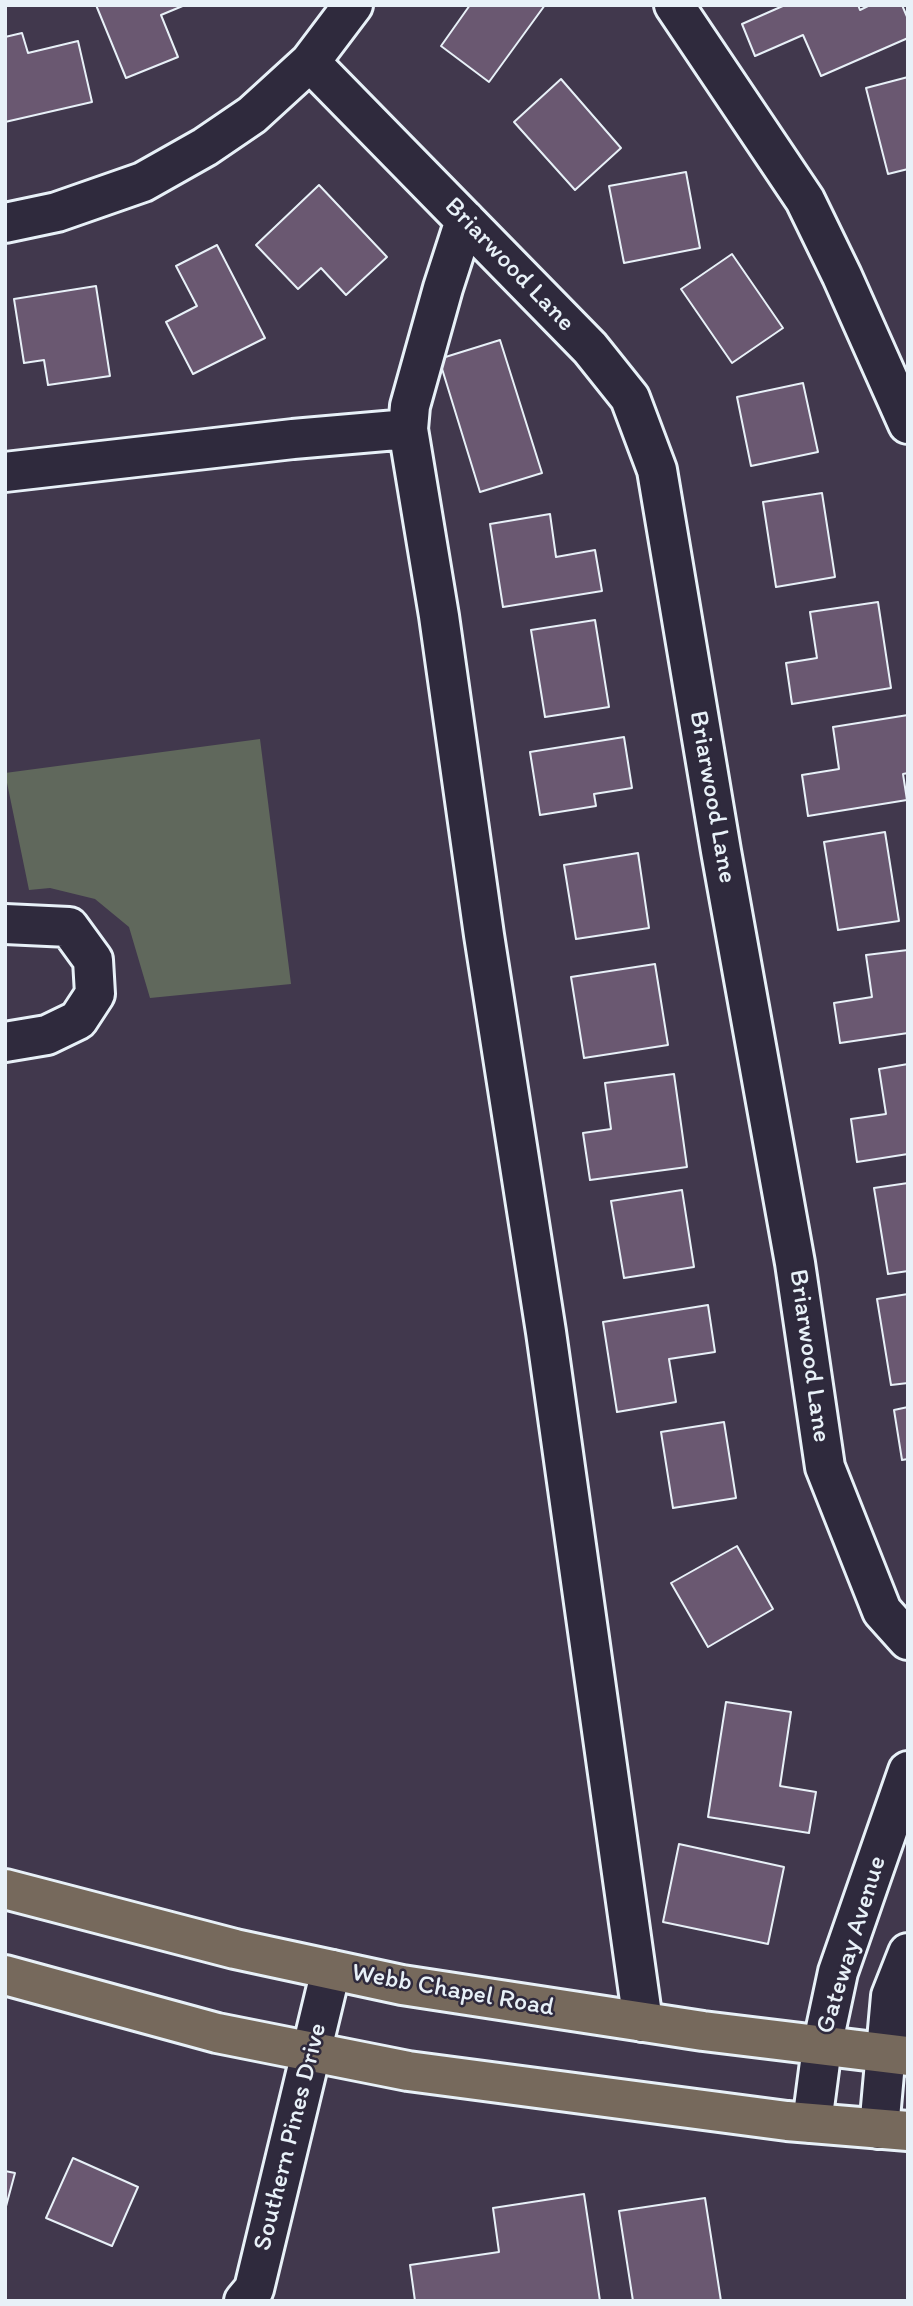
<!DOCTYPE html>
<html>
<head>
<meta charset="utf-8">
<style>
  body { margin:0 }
  #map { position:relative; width:913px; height:2306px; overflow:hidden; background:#41384d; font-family:Itim,sans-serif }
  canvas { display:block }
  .frame { position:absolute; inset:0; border:7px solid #e8f1f8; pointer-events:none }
</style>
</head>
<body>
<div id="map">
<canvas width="913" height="2306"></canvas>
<div class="frame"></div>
</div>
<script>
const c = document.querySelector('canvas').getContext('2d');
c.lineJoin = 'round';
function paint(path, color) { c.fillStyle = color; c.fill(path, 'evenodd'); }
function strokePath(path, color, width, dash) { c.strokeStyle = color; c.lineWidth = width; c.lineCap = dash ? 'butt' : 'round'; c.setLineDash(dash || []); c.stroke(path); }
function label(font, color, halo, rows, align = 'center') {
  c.font = font + ' Itim,sans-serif'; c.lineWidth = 5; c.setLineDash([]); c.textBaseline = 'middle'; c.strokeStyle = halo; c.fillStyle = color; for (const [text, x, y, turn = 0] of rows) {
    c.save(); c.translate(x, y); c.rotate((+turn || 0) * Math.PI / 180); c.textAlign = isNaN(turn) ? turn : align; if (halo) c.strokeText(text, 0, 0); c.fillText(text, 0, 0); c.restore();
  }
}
paint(new Path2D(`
  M260 739 291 984 150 998 129 927 95 899 50 888 29 890 5 773Z`), '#60685c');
const building = new Path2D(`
  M96 5H185L161 15 178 57 126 78Z
  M470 5H545L489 82 441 46Z
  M785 5H858L860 10 870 5H902L908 19V38L821 76 803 35 755 56 742 24Z
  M22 33 28 53 78 41 92 102 5 122V37Z
  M908 77V169L888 174 866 88Z
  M561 79 621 148 575 190 514 122Z
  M686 172 700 248 624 263 609 186Z
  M319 185 387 257 346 295 321 268 298 289 256 245Z
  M217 245 265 338 193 374 166 322 197 306 176 266Z
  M732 254 783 328 732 363 681 289Z
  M96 286 110 376 48 385 44 360 24 363 14 299Z
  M500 340 542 473 480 492 439 359Z
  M803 383 818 452 751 466 737 397Z
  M822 493 835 577 776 587 763 502Z
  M550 514 556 557 595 550 602 591 503 607 490 524Z
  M878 602 891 688 792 704 786 663 817 658 810 612Z
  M595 620 609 707 545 717 531 630Z
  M908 715V773L903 774 907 800 808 816 802 775 839 769 833 727Z
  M624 737 632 788 594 794 596 806 540 815 530 752Z
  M885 832 899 921 838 930 824 842Z
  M638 853 649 928 576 939 564 865Z
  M908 950V1033L840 1043 834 1003 872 997 866 955Z
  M655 964 668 1045 584 1058 571 977Z
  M908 1064V1154L857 1162 851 1119 886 1114 879 1069Z
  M674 1074 687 1167 590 1180 583 1133 611 1129 605 1083Z
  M908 1183V1271L888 1274 874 1188Z
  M682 1190 694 1267 624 1278 611 1201Z
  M908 1294V1383L891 1385 877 1299Z
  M708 1305 715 1352 669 1359 676 1402 617 1412 603 1322Z
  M908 1407V1459L902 1460 894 1410Z
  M724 1422 736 1498 673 1508 661 1432Z
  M737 1546 773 1609 708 1647 671 1583Z
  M726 1702 791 1712 780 1786 816 1792 809 1833 708 1817Z
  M679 1844 784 1867 768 1944 663 1922Z
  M73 2158 138 2187 112 2246 46 2218Z
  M5 2171 15 2173 5 2210Z
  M584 2194 600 2301H415L410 2265 499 2252 493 2208Z
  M705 2198 721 2301H633L619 2211Z`);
paint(building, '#6a5871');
strokePath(building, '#e8f1f8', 2);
const minor = new Path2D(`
  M674 5 805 200 842 276 908 424
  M310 62 590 348 630 398 657 470 721 851 795 1263 825 1467 882 1611 908 1640
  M465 220 443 288 410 406 408 429 439 616 484 935 546 1332 643 2022
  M5 223 57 212 143 182 205 147 252 115 310 62 353 5
  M5 472 293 439 408 429
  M5 924 69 927 93 960 95 994 78 1020 47 1035 5 1042
  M812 2123 822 2047 838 1972 908 1771
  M879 2129 891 1996 908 1953
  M244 2301 254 2289 331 1970`);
const major = new Path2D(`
  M5 1889 235 1949 402 1985 703 2031 908 2056
  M5 1975 217 2033 408 2071 787 2121 908 2131`);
strokePath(minor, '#e8f1f8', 44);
strokePath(major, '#e8f1f8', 44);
strokePath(minor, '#2f2a3d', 38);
strokePath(major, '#76695c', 38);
label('26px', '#e8f1f8', '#2f2a3d', [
  ["Briarwood Lane",509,265,46],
  ["Briarwood Lane",712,797,80],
  ["Briarwood Lane",809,1356,82],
  ["Gateway Avenue",852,1945,-73],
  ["Webb Chapel Road",453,1991,10],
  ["Southern Pines Drive",291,2137,-76]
]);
</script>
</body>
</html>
